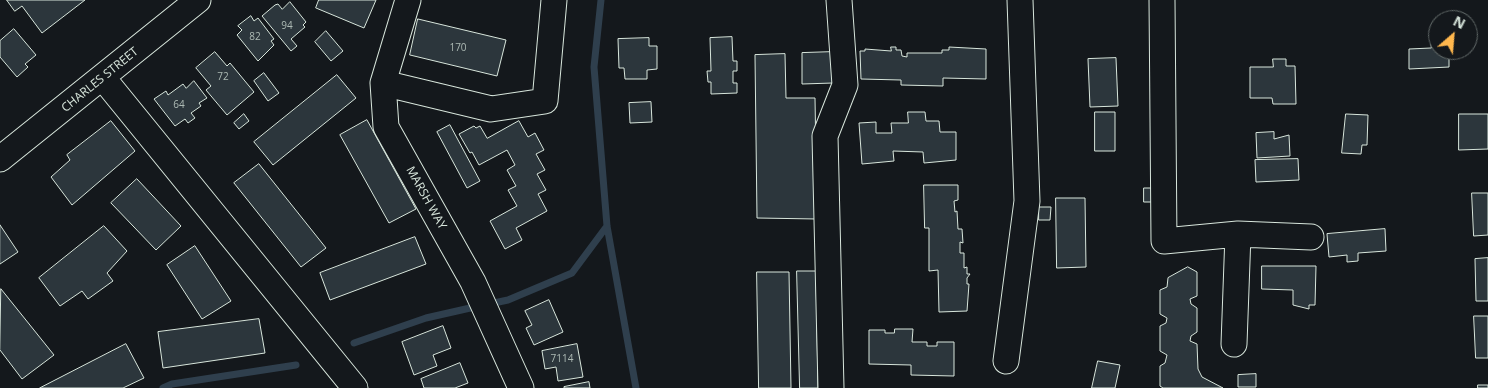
<!DOCTYPE html>
<html>
<head>
<meta charset="utf-8">
<style>
  body { margin:0 }
  #map { position:relative; width:1488px; height:388px; overflow:hidden; background:#14181c; font-family:"Open Sans",sans-serif }
  canvas { display:block }
  .north { position:absolute; left:1428px; top:10px; width:50px; height:50px; box-sizing:border-box; background:#14181c; border:1px solid #626a69; border-radius:50%; rotate:27deg; font-size:14px; font-weight:700; line-height:20px; text-align:center; color:#d8e6dc }
  .north::after { content:''; display:block; margin:auto; width:18px; height:22px; background:#ffb74d; clip-path:polygon(50% 0,100% 100%,50% 72%,0 100%) }
</style>
</head>
<body>
<div id="map">
<canvas width="1488" height="388"></canvas>
<div class="north">N</div>
</div>
<script>
const c = document.querySelector('canvas').getContext('2d');
c.lineJoin = 'round';
function strokePath(path, color, width, dash) { c.strokeStyle = color; c.lineWidth = width; c.lineCap = dash ? 'butt' : 'round'; c.setLineDash(dash || []); c.stroke(path); }
function paint(path, color) { c.fillStyle = color; c.fill(path, 'evenodd'); }
function label(font, color, halo, rows, align = 'center') {
  c.font = font + ' "Open Sans",sans-serif'; c.lineWidth = 4; c.setLineDash([]); c.textBaseline = 'middle'; c.strokeStyle = halo; c.fillStyle = color; for (const [text, x, y, turn = 0] of rows) {
    c.save(); c.translate(x, y); c.rotate((+turn || 0) * Math.PI / 180); c.textAlign = isNaN(turn) ? turn : align; if (halo) c.strokeText(text, 0, 0); c.fillText(text, 0, 0); c.restore();
  }
}
strokePath(new Path2D(`
  M601 0 594 67 607 226 636 388
  M489 304 508 300 572 273 607 226
  M354 343 426 318 479 306
  M163 388 172 384 296 365`), '#2f3f4d', 7);
const building = new Path2D(`
  M7 0H85L42 33 22 6 15 11Z
  M319 0H376L364 28 316 8Z
  M290 2 306 22 303 25 305 27 291 39 297 46 291 51 262 16 275 5 278 4 282 9Z
  M251 16 254 21 258 18 274 39 271 41 274 45 258 61 237 35 242 30 238 26Z
  M418 19 506 40 497 76 410 55Z
  M14 29 36 55 25 64 28 67 17 77 0 57V41Z
  M326 31 343 51 331 61 315 42Z
  M732 37 733 61H737V71H733V83H737V93L711 94V82H708L707 71H711L710 38Z
  M649 38V46H657V69L647 70V79H625L624 68H619L618 39Z
  M1431 41H1437L1438 50H1449V67L1409 69V49L1431 48Z
  M891 47H896V50H901L902 56 907 57V53H942V50H949V47L986 49V79L943 78V86L901 85V80L861 79 860 51H865V49L891 51Z
  M215 52 227 66 230 63 254 92 227 115 206 90 211 86 196 68Z
  M833 52V83L802 84V53Z
  M785 54 786 98H815L817 219 757 218 755 55Z
  M1116 58 1118 106 1090 107 1088 59Z
  M1273 59H1286V66H1295L1296 104H1273L1272 98H1250V67H1273Z
  M264 73 279 93 268 101 254 81Z
  M337 75 356 98 273 165 254 142Z
  M194 81 207 98 199 103 201 106 191 113 195 118 188 123 185 119 175 126 154 99 166 91 168 95 183 84 186 88Z
  M651 102 652 122 630 123 629 103Z
  M908 112H925L926 121H939L940 132H956V160L924 163 923 152 893 151 894 161 862 164 859 123 876 122V133H892L891 123H908Z
  M1095 112H1115V151H1095Z
  M244 114 249 121 239 129 234 123Z
  M1346 114 1368 115 1367 145H1362L1361 154 1342 153Z
  M1459 114H1488V149L1459 150Z
  M367 120 416 209 389 223 340 135Z
  M111 121 135 151 72 205 51 177 70 160 67 155Z
  M519 121 528 137 535 133 544 150 536 154 545 170 537 174 546 190 538 194 547 211 516 228 522 240 505 249 490 221 517 206 508 190 516 186 507 170 515 165 507 150 479 165 472 152 470 153 459 134 474 126 476 128 480 126 487 138Z
  M450 125 480 181 467 188 437 132Z
  M1274 132V139L1289 135 1290 156 1257 158 1256 133Z
  M1298 159 1299 180 1256 182 1255 160Z
  M259 164 326 248 301 267 234 183Z
  M137 179 181 226 156 250 111 203Z
  M924 185H958V200L954 201 955 212 957 211 958 229H962L963 243 960 242V253H964V268L967 267V274H970L967 278V284H969L967 311 939 312 938 270 929 271V228H925Z
  M1144 188H1155L1154 202H1144Z
  M1472 193H1488V235L1474 236Z
  M1056 198H1085L1086 267 1057 268Z
  M1039 207H1051L1050 220H1039Z
  M0 225 18 252 0 264Z
  M104 226 127 251 107 273 113 281 88 299 82 291 60 306 39 278Z
  M1385 229 1386 251 1358 253V261L1347 262V255L1329 257 1327 234Z
  M415 237 426 264 330 300 320 273Z
  M195 246 231 301 202 319 167 265Z
  M1488 258V301H1476L1475 259Z
  M1262 266H1316L1315 305H1309V309L1293 305V290L1262 289Z
  M1188 267 1197 272V296L1190 299 1191 304 1197 308V332L1191 336 1190 341 1197 344 1198 369 1202 377 1223 388H1163L1160 386V366L1165 363 1167 355 1160 351V326L1166 323 1167 318 1160 314V290L1167 287 1168 278Z
  M797 271H816L818 388H800Z
  M757 272H789L791 388H759Z
  M1 289 54 355 22 379 0 350Z
  M549 300 563 332 534 345 526 328 532 325 525 311Z
  M1474 316H1488V358H1476Z
  M259 319 265 353 163 368 158 332Z
  M443 326 451 348 433 355 437 366 414 375 402 342Z
  M895 329H913L912 342H927V346H937V342H954V376L911 375V365L869 364V330H885V333H894Z
  M126 344 144 378 123 388H40Z
  M577 344 583 377 558 381 556 367 545 369 542 351Z
  M1098 361 1120 365 1115 388H1092Z
  M460 363 468 383 455 388H424L421 379Z
  M1256 374V387H1238V375Z
  M589 382 590 388H564V387Z
  M1478 385H1488V388H1478Z`);
paint(building, '#2c363c');
strokePath(building, '#d8e6dc', 1);
const minor = new Path2D(`
  M408 0 383 83 386 127 473 282 521 388
  M1162 0 1164 241 1238 234 1234 344
  M103 78 355 388
  M383 83 491 109 545 101 554 0
  M0 159 198 0
  M1238 234 1311 237
  M1006 361 1027 201 1020 0
  M831 388 825 136 845 85 839 0`);
strokePath(minor, '#d8e6dc', 27);
strokePath(minor, '#14181c', 25);
label('10px', '#adbab4', null, [
  ["94",287,26],
  ["82",255,37],
  ["170",458,48],
  ["72",223,77],
  ["64",179,105],
  ["7114",562,359]
]);
label('12px', '#d8e6dc', '#14181c', [
  ["CHARLES STREET",100,80,-39],
  ["MARSH WAY",426,198,61]
]);
</script>
</body>
</html>
